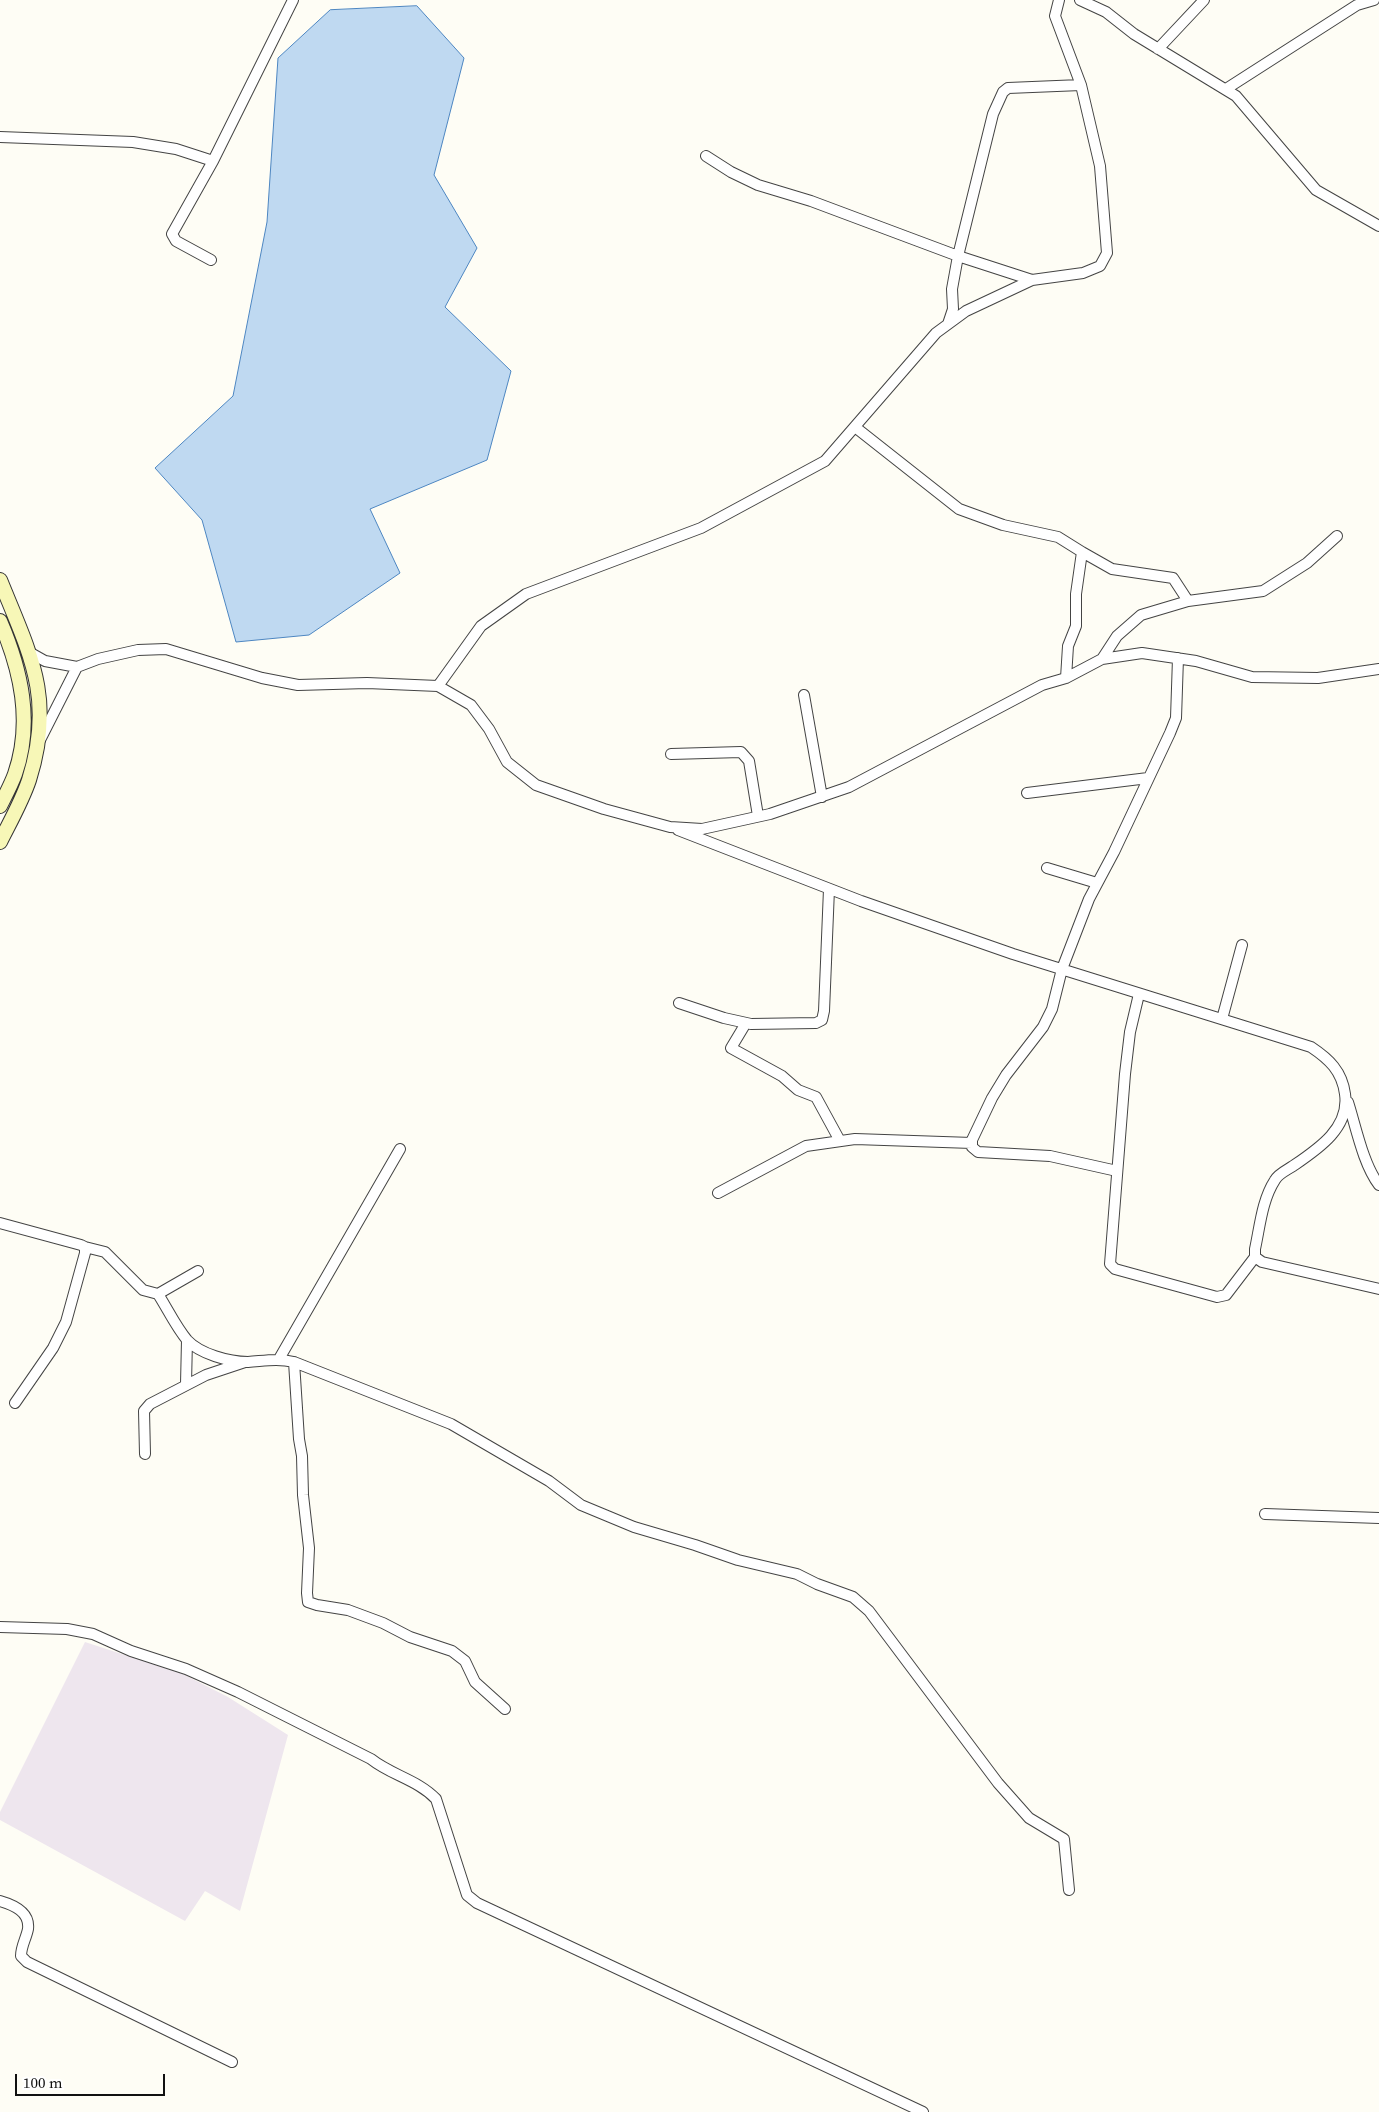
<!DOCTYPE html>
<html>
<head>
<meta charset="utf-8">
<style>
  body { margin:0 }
  #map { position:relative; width:1379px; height:2112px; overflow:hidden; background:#fefdf5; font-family:"Source Serif 4",serif }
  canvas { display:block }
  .scale { position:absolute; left:15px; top:2074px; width:150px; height:22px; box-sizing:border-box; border:2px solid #111; border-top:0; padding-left:6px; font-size:15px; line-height:18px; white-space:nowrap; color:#111; -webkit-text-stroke:4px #fff; paint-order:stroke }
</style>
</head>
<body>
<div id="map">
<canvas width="1379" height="2112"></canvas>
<div class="scale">100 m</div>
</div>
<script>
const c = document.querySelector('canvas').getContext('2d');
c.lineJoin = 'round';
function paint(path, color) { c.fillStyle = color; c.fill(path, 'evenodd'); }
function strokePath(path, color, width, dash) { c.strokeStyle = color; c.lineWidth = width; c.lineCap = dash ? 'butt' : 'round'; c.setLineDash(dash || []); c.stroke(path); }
paint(new Path2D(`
  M85 1642 183 1674 228 1697 288 1735 240 1911 205 1891 185 1921 0 1820V1812Z`), '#eee6ee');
const water = new Path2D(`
  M417 6 464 58 434 175 477 248 445 307 511 371 487 460 370 509 400 573 309 635 236 642 202 520 155 468 233 396 267 222 278 58 330 10Z`);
paint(water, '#bfd9f1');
strokePath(water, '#4d86c1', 1);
const minor = new Path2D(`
  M1080 0 1106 12 1134 34 1236 96 1316 190 1379 226
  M1158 49 1204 0
  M1226 89 1357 5 1374 0
  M0 137 133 142 176 149 213 161
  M706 156 731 172 758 185 811 201 958 256 1032 280
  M211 260 176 241 172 234 213 161 293 0
  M948 324 953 309 952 289 958 256 993 114 1003 92 1008 88 1081 85
  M855 427 959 509 1003 525 1058 537 1082 552 1076 594V626L1068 646 1066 678
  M1082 552 1112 569 1173 578 1188 601
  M29 652 45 661 77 667 98 659 138 650 166 649 262 678 298 685 367 683 438 686 471 705 489 729 507 762 536 785 604 809 670 827 702 829 770 814 849 787 1042 685 1066 678 1102 659 1142 653 1196 661 1252 677 1318 678 1379 669
  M1102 659 1117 636 1141 615 1188 601 1263 591 1307 563 1337 536
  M438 686 481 626 526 594 701 528 825 461 936 333 966 311 1032 280 1083 273 1100 266 1107 253 1100 166 1081 85 1055 16 1059 0
  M804 695 822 797
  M40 740 77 667
  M671 754 741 752 749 761 758 816
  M1027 793 1148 778
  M678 830 861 901 1013 954 1311 1047C1329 1059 1342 1071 1345 1094 1350 1128 1318 1149 1293 1166 1287 1170 1278 1174 1275 1180 1262 1200 1260 1226 1255 1249V1257L1262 1262 1379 1289
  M1047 868 1097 883
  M1139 994 1130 1032 1125 1074 1110 1264 1115 1269 1217 1297 1226 1295 1255 1257
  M679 1003 724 1018 751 1024 816 1023 822 1020 824 1011 829 889
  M1222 1019 1242 945
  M746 1023 731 1048 782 1076 798 1090 816 1097 840 1141
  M1348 1102C1356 1127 1363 1164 1379 1185
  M1117 1171 1050 1156 978 1152 972 1147V1140L992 1098 1006 1075 1043 1027 1052 1009 1062 969 1089 899 1114 852 1170 733 1176 718 1178 658
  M718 1193 806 1146 855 1139 972 1143
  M0 1223 81 1245 85 1247V1253L66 1322 53 1348 15 1403
  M85 1247 105 1252 143 1290 158 1294C167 1308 176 1327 187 1340 200 1354 229 1362 248 1362 264 1361 277 1358 294 1362L451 1424 549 1481 581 1505 634 1527 695 1545 738 1560 797 1574 817 1584 853 1597 869 1611 998 1783 1029 1818 1064 1839 1069 1890
  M158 1294 198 1271
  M279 1359 400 1149
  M294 1362 299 1439 302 1456 303 1495 309 1548 307 1593 308 1602 317 1605 348 1610 383 1623 410 1637 452 1651 465 1661 475 1682 505 1709
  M186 1384 187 1340
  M145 1454 144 1411 150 1404 206 1375 245 1362
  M1265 1514 1379 1518
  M0 1627 67 1629 93 1634 131 1651 186 1669 238 1692 371 1759C391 1775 418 1780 436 1799L467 1895 477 1903 923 2112
  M0 1901C14 1905 30 1912 28 1929 26 1939 21 1946 21 1956L27 1962 232 2062`);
const secondary = new Path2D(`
  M0 580C30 654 55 698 29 780 22 801 10 822 0 842
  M0 621C21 670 33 722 15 774 11 785 5 796 0 806`);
strokePath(minor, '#444', 12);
strokePath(secondary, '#333', 16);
strokePath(minor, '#fff', 10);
strokePath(secondary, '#f7f7b7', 14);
</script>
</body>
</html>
